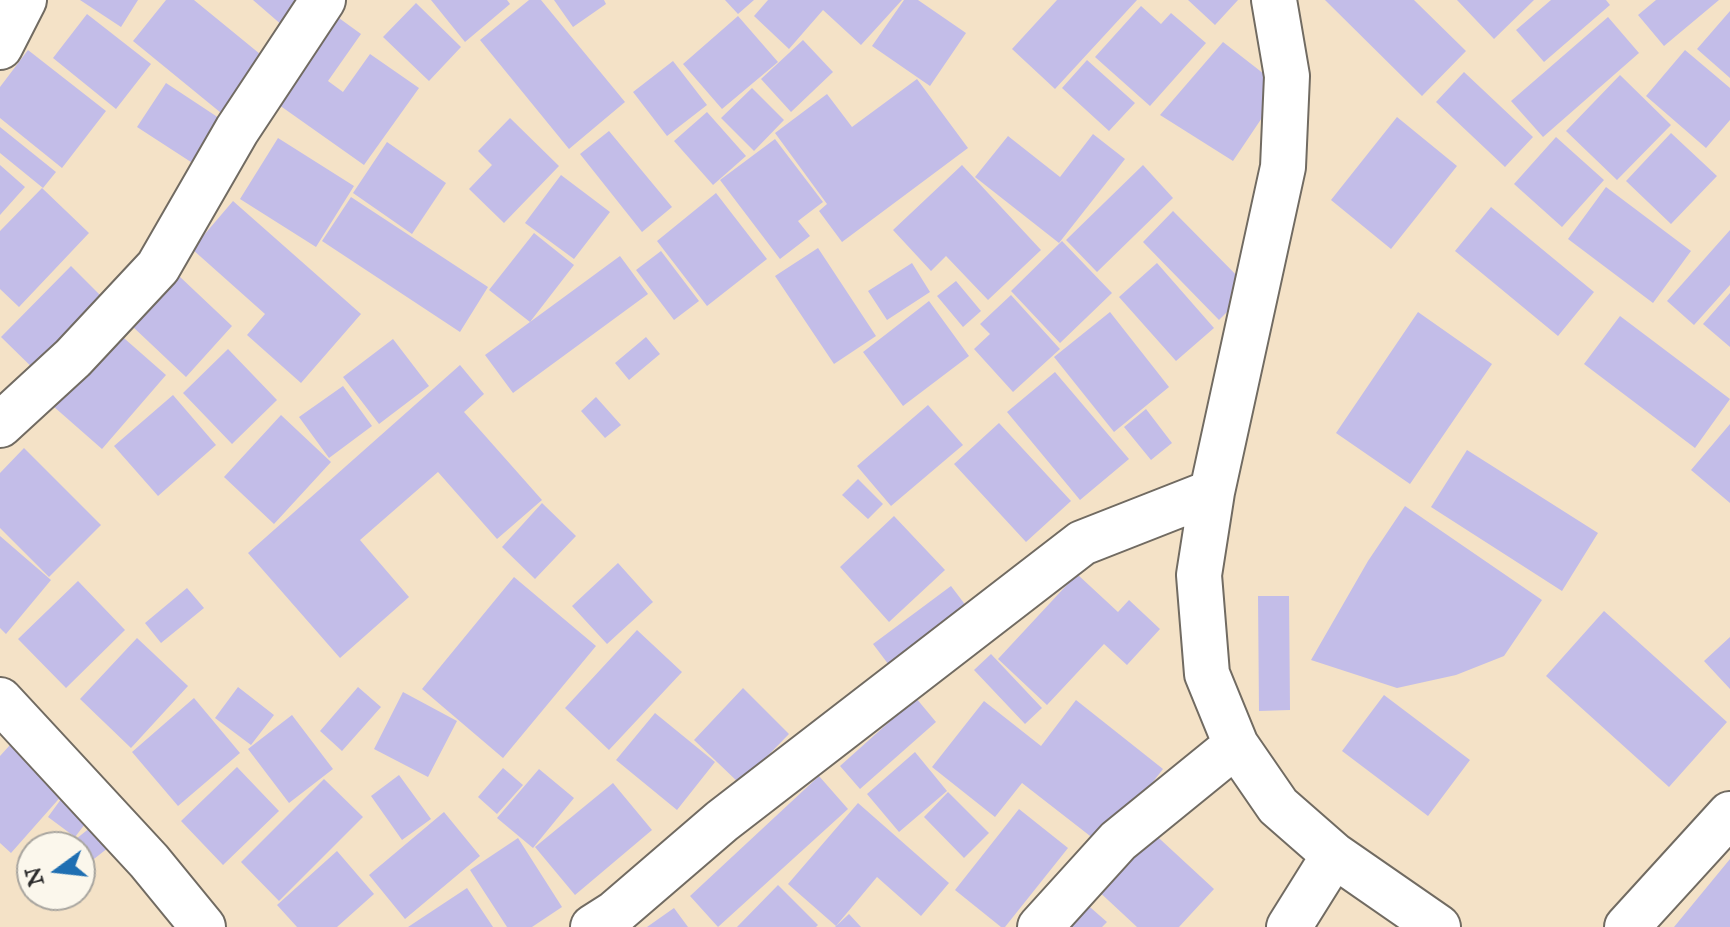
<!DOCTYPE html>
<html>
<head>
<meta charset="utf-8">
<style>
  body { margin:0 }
  #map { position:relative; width:1730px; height:927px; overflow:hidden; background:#f4e2c7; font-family:"IM FELL Great Primer",serif }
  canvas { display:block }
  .north { position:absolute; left:16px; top:831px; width:80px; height:80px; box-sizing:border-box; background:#fbf7ec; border:2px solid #a8a59f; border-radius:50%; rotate:255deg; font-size:22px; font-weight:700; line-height:32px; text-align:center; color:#2b2b2b }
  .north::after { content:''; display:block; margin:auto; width:28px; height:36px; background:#1f6fb2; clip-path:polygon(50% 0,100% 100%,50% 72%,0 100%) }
</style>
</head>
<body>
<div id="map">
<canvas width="1730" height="927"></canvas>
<div class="north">N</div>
</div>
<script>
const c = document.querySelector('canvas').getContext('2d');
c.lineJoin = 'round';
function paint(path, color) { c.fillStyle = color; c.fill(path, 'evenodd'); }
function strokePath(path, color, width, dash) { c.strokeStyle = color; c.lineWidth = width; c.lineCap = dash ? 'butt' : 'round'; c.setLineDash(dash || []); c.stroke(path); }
paint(new Path2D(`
  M80 0H138L121 27Z
  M166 0H194L271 63 226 117 133 41Z
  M253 0H305L283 26Z
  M431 0H507L510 4 465 42Z
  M529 0H541L625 102 569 149 480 40Z
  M554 0H604L606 4 573 27Z
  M725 0H754L738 14Z
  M768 0H902L861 45 823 10 789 49 754 16Z
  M904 0H918L966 33 930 86 872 46Z
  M1057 0H1137L1055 89 1012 49Z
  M1188 0H1238L1215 25Z
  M1325 0H1414L1466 51 1422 96Z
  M1457 0H1534L1494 39Z
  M1551 0H1606L1610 5 1544 62 1516 30Z
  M1656 0H1719L1664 46 1638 15Z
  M416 3 461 47 429 81 383 37Z
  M1141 6 1161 24 1171 13 1206 43 1150 106 1095 57Z
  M1730 11V78L1697 49Z
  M332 13 361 34 328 81 343 92 370 54 419 88 364 165 272 100Z
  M87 14 151 64 116 109 53 58Z
  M738 16 778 62 722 109 683 64Z
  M1608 17 1639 53 1543 137 1511 101Z
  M803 40 833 72 791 112 761 79Z
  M1223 42 1282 88 1233 161 1160 115Z
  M28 50 106 111 62 168 0 118V87Z
  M1685 50 1730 88V120L1706 148 1646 96Z
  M1087 60 1135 103 1109 131 1062 88Z
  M673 61 707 105 667 136 633 92Z
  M1464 72 1533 137 1505 167 1436 102Z
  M1620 75 1671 125 1617 180 1566 131Z
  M917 79 968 148 842 242 819 211 827 204 775 133 827 94 852 127Z
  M166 83 222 120 194 164 137 127Z
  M752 88 784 120 754 151 721 118Z
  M707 112 746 156 713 185 674 141Z
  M1397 117 1457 166 1391 249 1331 200Z
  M510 118 559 166 504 223 469 189 492 165 478 151Z
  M0 127 56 172 43 188 0 153Z
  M609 131 672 207 642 232 580 154Z
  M1671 133 1717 176 1671 224 1626 181Z
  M1093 134 1125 159 1059 243 975 177 1008 136 1060 177Z
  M1556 137 1604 180 1562 227 1514 184Z
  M278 138 354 186 316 247 240 199Z
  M775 139 823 202 798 221 810 236 780 259 720 180Z
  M387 142 446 183 412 234 353 193Z
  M0 165 25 187 0 215Z
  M962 165 1041 250 988 300 946 256 931 271 893 230Z
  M1143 165 1173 198 1097 272 1066 240Z
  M561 175 610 212 574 259 525 223Z
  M1606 187 1691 251 1653 303 1568 239Z
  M42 188 89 233 19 307 0 289V231Z
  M716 193 767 259 707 306 657 241Z
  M351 197 488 287 460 332 322 241Z
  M233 201 361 314 301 383 247 335 265 314 192 249Z
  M1491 207 1594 292 1558 336 1455 251Z
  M1173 211 1250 289 1219 320 1143 242Z
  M1730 230V285L1694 325 1667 301Z
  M534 233 574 265 530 322 620 256 648 294 513 393 485 355 530 322 489 290Z
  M1062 241 1112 293 1060 343 1011 291Z
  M818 248 876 336 834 364 775 276Z
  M661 251 699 301 674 320 636 270Z
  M912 263 930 292 887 320 868 291Z
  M1157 263 1214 328 1176 361 1119 297Z
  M71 266 114 309 44 379 1 337Z
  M178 275 232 326 186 377 132 326Z
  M956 281 981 311 963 327 937 296Z
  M1730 293V347L1703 324Z
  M1011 295 1060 349 1013 392 974 349 990 334 980 324Z
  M929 301 969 356 903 406 863 352Z
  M1110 312 1169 387 1114 432 1054 357Z
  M1418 312 1492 364 1410 484 1336 433Z
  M1620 316 1730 399 1695 448 1584 364Z
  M117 332 166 375 102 449 53 406Z
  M646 337 660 354 629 380 615 363Z
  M393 339 429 386 379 424 343 377Z
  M228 349 277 400 232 444 183 393Z
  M460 365 484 394 464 412 542 500 497 539 438 472 360 540 409 597 340 658 248 553Z
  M1055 372 1129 459 1080 500 1007 412Z
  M343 386 372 426 329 458 299 417Z
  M173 395 216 445 158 496 114 446Z
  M596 397 621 425 605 438 581 411Z
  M928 405 963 445 891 506 857 466Z
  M1146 409 1172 443 1151 460 1124 427Z
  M281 415 331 462 274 524 224 477Z
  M999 423 1071 501 1026 542 954 464Z
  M1730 424V503L1691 470Z
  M24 448 101 525 49 577 0 528V473Z
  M1467 450 1598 533 1562 591 1431 507Z
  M858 479 883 504 868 519 842 495Z
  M542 503 576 536 535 579 502 547Z
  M1405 506 1542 600 1504 656 1456 675 1397 688 1311 660 1368 561Z
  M894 516 945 570 889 622 840 567Z
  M0 536 51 580 6 634 0 628Z
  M618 563 653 602 607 644 572 606Z
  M1077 574 1118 612 1129 600 1160 629 1127 665 1104 644 1047 705 998 659Z
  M514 577 596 646 503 758 422 689Z
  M78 581 125 630 66 688 18 639Z
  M951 586 973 615 895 673 873 644Z
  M187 588 204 608 161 643 145 623Z
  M1258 596H1289L1290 710 1259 711Z
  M1604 611 1727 722 1669 787 1546 676Z
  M637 630 682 672 609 750 565 708Z
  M1730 637V689L1704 661Z
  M137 638 188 686 131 748 80 699Z
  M991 654 1042 708 1025 724 974 670Z
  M238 687 274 715 251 745 215 718Z
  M358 687 381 707 342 751 320 731Z
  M743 688 789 734 740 784 694 740Z
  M403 692 457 721 428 777 374 749Z
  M1384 695 1470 760 1428 816 1342 751Z
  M194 698 240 753 178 806 132 752Z
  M916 698 936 722 860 789 840 766Z
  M1076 700 1163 769 1103 846 1022 783 995 817 932 767 984 701 1041 746Z
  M655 713 715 762 677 810 616 760Z
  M292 715 333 769 289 803 248 749Z
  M10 745 64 793 11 853 0 843V756Z
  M915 752 947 791 899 832 867 794Z
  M237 767 279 811 223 865 181 821Z
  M503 768 523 785 497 814 478 797Z
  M539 769 574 798 533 848 497 818Z
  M399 775 431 819 402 840 371 796Z
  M819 776 848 809 718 927 690 896Z
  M324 779 363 817 279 901 241 862Z
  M613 783 652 830 575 895 535 847Z
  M948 792 989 833 964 858 924 817Z
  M64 795 92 815 75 837 48 817Z
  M858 803 949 883 921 916 877 877 836 926 788 884Z
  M1019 809 1068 848 1005 927H1001L955 890Z
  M444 812 480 856 405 919 369 875Z
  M101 819 118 840 80 870V847H66Z
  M1148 828 1214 889 1179 927H1137L1094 887Z
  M518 838 562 907 532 927H507L470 870Z
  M337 851 374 894 337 927H297L277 905Z
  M1730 859V927H1674Z
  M778 885 818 925 816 927H737Z
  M467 888 493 927H408Z
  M1083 901 1107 922 1102 927H1059Z
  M674 908 688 927H647Z
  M849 914 861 927H835Z`), '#c3bde8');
const minor = new Path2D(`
  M1274 0 1287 76 1283 167 1212 492 1199 575 1207 674 1236 745 1278 806 1334 855 1438 927
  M0 47 24 0
  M0 425 73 358 158 267 237 130 323 0
  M0 700 149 861 203 927
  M593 927 615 913 722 821 1082 543 1212 492
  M1040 927 1118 841 1236 745
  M1289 927 1334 855
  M1627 927 1730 814`);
strokePath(minor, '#716b62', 48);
strokePath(minor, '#fff', 44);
</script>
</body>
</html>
